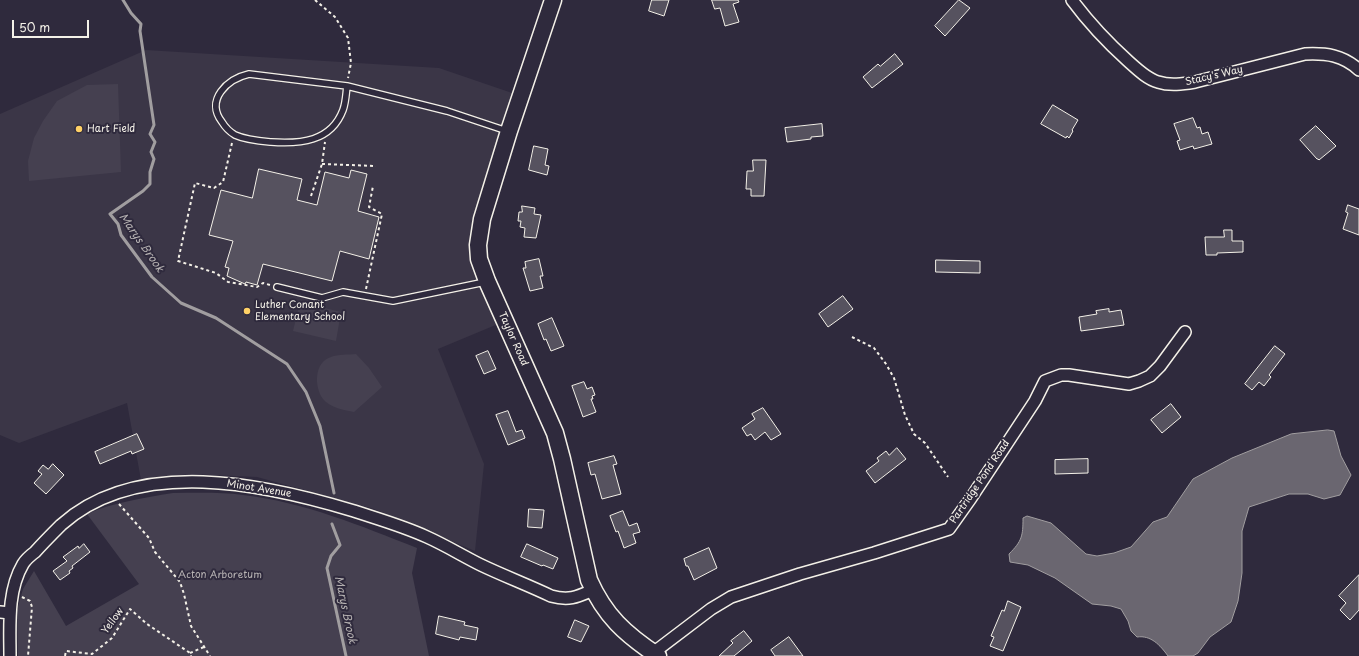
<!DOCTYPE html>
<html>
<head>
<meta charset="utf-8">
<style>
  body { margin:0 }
  #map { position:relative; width:1359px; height:656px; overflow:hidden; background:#2f2a3d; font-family:"Playpen Sans",sans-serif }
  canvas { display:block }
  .scale { position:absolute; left:12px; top:20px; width:77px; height:18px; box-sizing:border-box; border:2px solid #f4f1e8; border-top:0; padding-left:5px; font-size:12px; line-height:14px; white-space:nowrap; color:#f4f1e8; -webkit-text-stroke:3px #2f2a3d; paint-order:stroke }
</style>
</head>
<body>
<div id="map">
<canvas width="1359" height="656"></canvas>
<div class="scale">50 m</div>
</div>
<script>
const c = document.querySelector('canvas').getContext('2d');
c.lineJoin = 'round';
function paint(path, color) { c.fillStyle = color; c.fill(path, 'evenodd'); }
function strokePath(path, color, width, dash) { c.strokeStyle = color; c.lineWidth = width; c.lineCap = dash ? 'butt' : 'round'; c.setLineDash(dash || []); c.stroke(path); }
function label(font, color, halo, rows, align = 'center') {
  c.font = font + ' "Playpen Sans",sans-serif'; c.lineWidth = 4; c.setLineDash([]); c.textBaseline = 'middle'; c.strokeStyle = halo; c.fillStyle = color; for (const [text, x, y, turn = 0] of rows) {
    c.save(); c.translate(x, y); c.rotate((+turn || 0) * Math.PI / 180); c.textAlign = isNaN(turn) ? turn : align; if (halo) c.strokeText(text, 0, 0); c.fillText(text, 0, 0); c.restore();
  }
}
paint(new Path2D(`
  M146 50 439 68 515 94 473 219 472 239 498 324 438 349 484 464 475 551 374 509 257 477 190 474 141 480 127 403 19 443 0 435V114Z`), '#3b3647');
paint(new Path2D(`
  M118 84 121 172 29 181 28 161 34 138 43 121 57 101 87 85Z
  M300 302 341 312 336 341 293 331Z
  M356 354 369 368 382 387 354 412C345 410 330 408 323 399 314 387 314 362 331 357 338 354 348 355 356 354Z
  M173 493C196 493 220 492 243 495 304 502 361 526 417 548L412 573 429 656H18L17 610 23 589 34 571 66 626 139 584 87 514C115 502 143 498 173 493Z`), '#454050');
const water = new Path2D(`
  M1328 430 1334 431 1341 456 1351 475 1340 495 1324 499 1308 494H1289L1249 507 1242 531V573L1238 601 1231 622 1210 637 1198 653 1193 656H1168C1160 645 1151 635 1137 637L1131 631 1128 621 1121 609 1111 606 1092 604 1055 578 1028 565 1010 562 1009 554C1022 541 1023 536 1023 518L1027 516 1051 523 1086 554 1097 556 1114 553 1131 547 1153 522 1167 517 1193 479 1232 458 1291 434Z`);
paint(water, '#6a6670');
strokePath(water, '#a19ea0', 1);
strokePath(new Path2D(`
  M123 0 131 13 141 24 140 31 154 125 150 134 155 142 151 152 154 159 150 172V184L143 191 110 214 118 224 121 235 152 277 181 303 216 318 287 364 306 392 320 426 334 493
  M332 524 340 545 331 556 327 568 346 656`), '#a19ea0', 3);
const building = new Path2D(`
  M652 0H669L664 16 649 11Z
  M712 0H738L739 2 733 4 739 22 725 26 720 8 715 9Z
  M959 0 970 8 945 36 935 26Z
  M895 54 903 64 872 88 863 77 878 64 880 66Z
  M1053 105 1078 120 1072 130 1073 131 1069 138 1067 136 1066 138 1041 124Z
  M1193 118 1197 128 1200 127 1202 134 1208 132 1212 144 1194 149 1193 146 1180 150 1177 141 1180 140 1174 124Z
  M822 124 823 136 811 137V139L787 142 785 128Z
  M1316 126 1336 146 1319 160 1318 159H1317L1300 140Z
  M534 146 548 149 545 165 549 166 547 175 529 170Z
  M753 160H766L764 196H751V189H746L747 171H753Z
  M259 169 302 179 297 200 317 205 325 172 349 178 351 170 367 174 358 211 379 217 369 259 340 251 332 281 263 264 257 285 246 282 245 284 227 276 229 268 225 267 233 241 209 235 221 190 252 198Z
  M1348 205 1359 209V235L1343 229 1348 213 1346 212Z
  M522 206 535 208 534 214 541 215 536 238 524 237 525 228 520 227 521 221H518L519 212H522Z
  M1224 230H1232V241H1243V252L1217 253V255H1206L1205 237H1224Z
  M539 259 543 276H540L543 288 530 291 523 268H526L525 262Z
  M936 260 980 261V273L936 272Z
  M843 296 853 309 828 327 819 314Z
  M1109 309V312L1121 310 1124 325 1081 331 1079 317 1097 314 1096 311Z
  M552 318 564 346 551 351 546 339 544 340 538 324Z
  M1275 346 1285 354 1269 375 1271 377 1264 386 1259 382 1252 390 1245 384Z
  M488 351 496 369 484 374 476 356Z
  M584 382 587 389 592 387 595 395 592 396 593 399H591L596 412 583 417 572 386Z
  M1171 404 1181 417 1162 433 1151 420Z
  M763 408 781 434 771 440 765 432 755 440 751 434 747 436 742 428 755 419 752 414Z
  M508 411 516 432 522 430 525 438 508 445 496 415Z
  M137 434 144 449 132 454 131 451 100 464 95 452Z
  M897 448 906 459 875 483 866 471 879 461 877 458 886 451 889 455Z
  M614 456 617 464 613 465 621 494 602 499 595 474 591 475 588 463Z
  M1088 459V473L1055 474V460Z
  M53 464 64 475 46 494 34 483 42 474 38 471 43 465 48 469Z
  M529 509 544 510 542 528 528 527Z
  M623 511 629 526 637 523 640 532 633 534 636 543 624 548 618 531 616 532 610 516Z
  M84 544 90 552 72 566 73 568 69 571 70 573 60 580 53 571 67 561 63 557 78 546 79 548Z
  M527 544 558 558 553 569 543 565 542 566 521 557Z
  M709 548 717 568 694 580 688 566H686L684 559Z
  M1359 575V610L1350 620 1340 610 1346 603 1339 596Z
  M1008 601 1021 607 1003 651 990 646 994 637 991 636 1002 610 1004 611Z
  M439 616 465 622 464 625 478 628 476 640 460 637 459 640 436 634Z
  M575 620 589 626 581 642 568 637Z
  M744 631 752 641 734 656H719L733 643 731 641Z
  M789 637 803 656H775L771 650Z`);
paint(building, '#56525f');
strokePath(building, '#f4f1e8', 1);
const lane = new Path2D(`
  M347 86C346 93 346 102 343 110 331 142 300 144 271 142 259 141 246 140 235 135 230 132 225 127 222 122 205 100 227 79 249 74L347 86 447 111 507 131
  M277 287 322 298 343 292 393 301 485 282`);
const street = new Path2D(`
  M1072 0C1089 23 1107 42 1128 61 1137 69 1147 79 1158 82 1170 86 1183 84 1195 82L1305 54C1326 53 1343 55 1359 70
  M0 612 10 613
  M653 653 711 609 731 597 800 574 874 553 949 529 971 498 1035 401 1045 381 1061 375H1069L1129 384 1139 381 1150 376 1160 366 1185 332
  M10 656C10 626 7 591 23 564 26 559 31 555 35 552 43 543 52 534 61 525 138 456 265 484 354 511 378 519 403 526 427 537 445 545 463 556 481 565 504 576 528 585 551 596 569 601 577 597 593 590`);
const secondary = new Path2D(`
  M553 0 509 131 482 219 478 245 479 259 487 281 555 433 562 459 589 580C605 616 625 634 658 656`);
strokePath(lane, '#f4f1e8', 8);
strokePath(street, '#f4f1e8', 14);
strokePath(secondary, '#f4f1e8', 19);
strokePath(new Path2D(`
  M315 0 335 17 348 38 351 63 348 78
  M232 143 223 182 214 188 195 183 178 261 216 273 228 282 257 287 263 283 270 285
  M322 164 376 166
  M311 196 322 164 325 142
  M366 289 382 214 369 207 373 186
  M852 337 874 348 886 364 894 378 905 415 914 434 925 443 948 477
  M119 504 149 538 155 552 180 582 184 594 191 626 210 656
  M22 597 30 601 32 607 28 656
  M190 653 204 647
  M65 656 66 651 92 654 112 638 130 609 147 624 190 653 191 656`), '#f4f1e8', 2, [3, 3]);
strokePath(lane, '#2f2a3d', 5.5);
strokePath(street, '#2f2a3d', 11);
strokePath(secondary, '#2f2a3d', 16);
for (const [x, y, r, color] of [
  [79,129,4,"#ffd166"],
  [247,311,4,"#ffd166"]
]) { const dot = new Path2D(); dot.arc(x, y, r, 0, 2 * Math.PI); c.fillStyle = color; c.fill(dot); strokePath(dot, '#2f2a3d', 1.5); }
label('10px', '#f4f1e8', '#2f2a3d', [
  ["Stacy's Way",1214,76,-13],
  ["Taylor Road",513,339,66],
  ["Partridge Pond Road",980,482,-56],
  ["Minot Avenue",259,489,9],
  ["Yellow",113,621,-54]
]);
label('10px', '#f4f1e8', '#2f2a3d', [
  ["Hart Field",87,129],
  ["Luther Conant",255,305],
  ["Elementary School",255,317]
], 'left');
label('10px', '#b7b3b3', '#2f2a3d', [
  ["Acton Arboretum",220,575]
]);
label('italic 11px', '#b6b2b2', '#2f2a3d', [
  ["Marys Brook",141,243,55],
  ["Marys Brook",345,610,78]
]);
</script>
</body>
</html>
